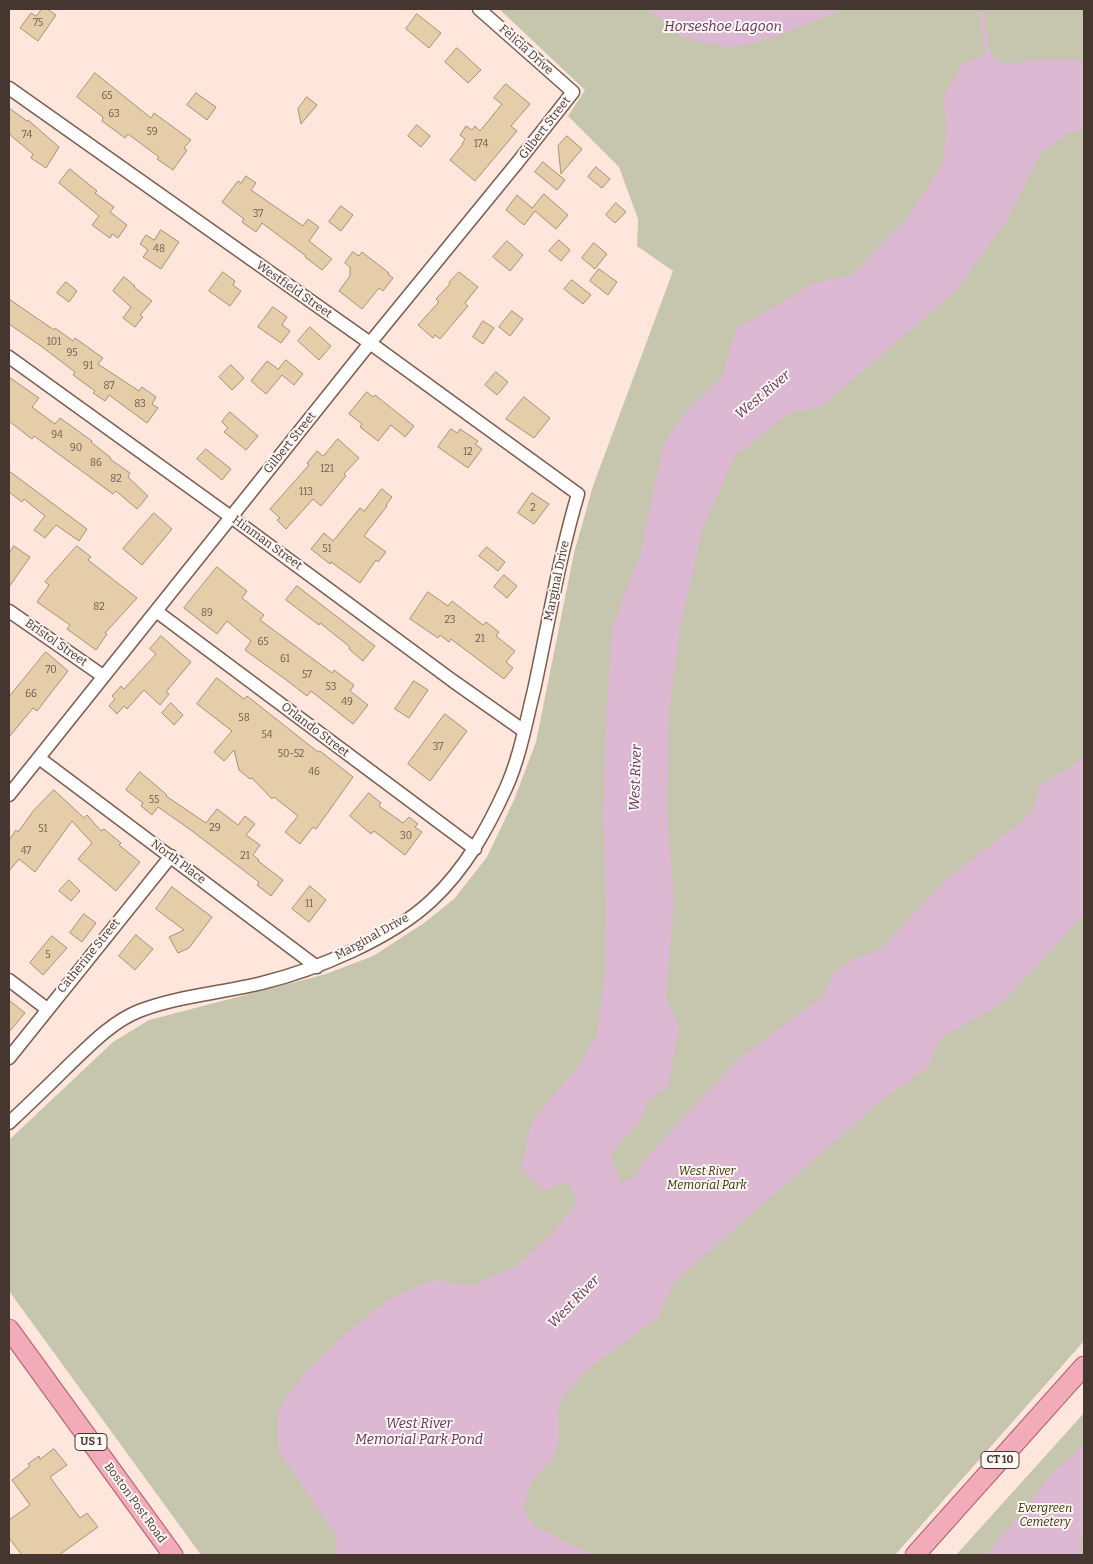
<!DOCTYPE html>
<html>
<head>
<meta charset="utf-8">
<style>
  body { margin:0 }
  #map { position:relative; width:1093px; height:1564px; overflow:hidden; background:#fee6dc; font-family:Bitter,serif }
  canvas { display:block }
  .frame { position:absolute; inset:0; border:10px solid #453630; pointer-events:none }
</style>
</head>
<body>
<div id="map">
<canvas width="1093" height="1564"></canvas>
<div class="frame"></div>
</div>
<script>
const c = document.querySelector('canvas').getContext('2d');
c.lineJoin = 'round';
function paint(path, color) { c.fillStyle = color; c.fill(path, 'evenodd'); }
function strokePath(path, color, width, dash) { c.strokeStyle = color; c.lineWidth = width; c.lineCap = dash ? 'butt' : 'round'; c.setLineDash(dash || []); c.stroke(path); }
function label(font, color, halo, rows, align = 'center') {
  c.font = font + ' Bitter,serif'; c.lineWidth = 4; c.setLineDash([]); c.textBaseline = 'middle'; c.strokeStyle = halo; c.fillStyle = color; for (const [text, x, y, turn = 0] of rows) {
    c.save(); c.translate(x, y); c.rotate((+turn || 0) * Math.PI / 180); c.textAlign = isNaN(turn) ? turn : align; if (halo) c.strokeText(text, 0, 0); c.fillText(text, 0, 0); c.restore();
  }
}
paint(new Path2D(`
  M499 9H1084V1341L895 1555H201L9 1291V1140L113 1042 149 1020 326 974 373 956 424 923 454 899 487 857 514 800 536 742 574 553 593 486 673 271 637 246 638 219 619 167 568 116 585 90Z
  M1084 1413V1555H956Z`), '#c5c6ad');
paint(new Path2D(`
  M648 9H841L834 13 788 32 752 44 727 47 681 37Z
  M990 54 1005 64 1035 60H1084V128L1067 134 1040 154 1007 220 955 292 821 407 790 413 735 456 703 527 680 628 669 713 667 809 674 903 666 998 679 1025 668 1087 650 1099 640 1121 611 1155 621 1183 635 1177 644 1160 739 1059 824 995 834 972 853 960 881 949 945 880 1031 814 1041 785 1075 764 1084 756V915L1001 1004 941 1038 928 1067 882 1100 674 1282 659 1317 584 1372 558 1404 559 1440 553 1459 532 1480 523 1509 535 1527 594 1555H337L336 1536 278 1450V1410L307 1370 353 1327 394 1296 434 1280 472 1286 515 1267 550 1236 579 1200 566 1182 542 1191 521 1169 532 1121 580 1064 597 1034 605 973 606 907 603 817 606 725 612 629 641 552 664 442 687 411 722 377 735 330 811 285 853 274 909 216 943 163 947 126 943 98 963 63Z
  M1084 1443V1535L1079 1542 1080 1553 1079 1555H985L1030 1504 1046 1480 1072 1456Z`), '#dcb8d2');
strokePath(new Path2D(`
  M981 13 988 59`), '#dcb8d2', 4.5);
const building = new Path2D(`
  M42 9H47L56 15 38 41 20 28 31 13 36 16Z
  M417 14 441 33 429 48 406 29Z
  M457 48 481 70 468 83 445 62Z
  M95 73 151 118 154 113 191 140 184 148 187 150 173 170 157 159 159 157 128 134 125 138 102 121 103 117 77 97Z
  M506 84 530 104 511 126 517 131 475 181 450 160 463 144H462L465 139 460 135 466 126 472 130 475 126 480 131 502 104 494 98Z
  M196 93 216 107 207 120 187 105Z
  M307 97 317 105 301 124 298 109Z
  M9 108 27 121 28 120 59 147 46 168 31 158 33 154 9 134Z
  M417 125 430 136 421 147 408 136Z
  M567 136 582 149 561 174 558 146Z
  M543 162 565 180 557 190 535 172Z
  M596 167 610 179 602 188 588 177Z
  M70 169 97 191 95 193 114 207 110 212 127 225 118 238 112 234 110 238 92 225 99 216 59 183Z
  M246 176 256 183 251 190 303 226 308 219 319 227 309 241 332 259 322 270 305 257 306 256 262 223 256 232 242 222 244 219 222 202 238 181 241 183Z
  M544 194 568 215 556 229 535 211 524 225 506 210 517 195 532 208Z
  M616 203 626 212 615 223 606 215Z
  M341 206 353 215 341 231 329 222Z
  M161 230 179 242 161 269 143 257 148 250 140 244 146 235 154 240Z
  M559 240 570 250 561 261 549 251Z
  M507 241 523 255 510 271 493 257Z
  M594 243 607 254 595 269 582 258Z
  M353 252 359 256 362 252 389 273 388 274 393 278 383 291 379 288 362 309 339 291 350 276V267L345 263Z
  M599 269 617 282 608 295 590 281Z
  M223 272 235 281 233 285 241 291 230 306 209 291Z
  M459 272 478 287 465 303 468 306 440 339 435 335 433 338 418 325 439 302 436 299 450 284 449 283Z
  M124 277 135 286 134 287 152 301 140 315 143 317 135 327 123 318 131 307 113 291Z
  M572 280 591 295 583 304 564 289Z
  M66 282 77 291 69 302 57 293Z
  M9 299 54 330 55 328 73 341 75 338 103 358 98 364 139 391 142 387 156 397 152 404 158 408 147 423 109 395 105 401 93 393 95 391 73 375 75 372 41 346 9 324Z
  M273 307 287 317 282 325 290 331 281 343 258 327Z
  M512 311 523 319 510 336 499 327Z
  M483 321 494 328 483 344 473 337Z
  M310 327 331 346 319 360 298 341Z
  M286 360 303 374 294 385 282 375 266 394 251 381 267 361 278 369Z
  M231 365 244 378 232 390 219 377Z
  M496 372 508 382 497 395 485 385Z
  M9 377 39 398 32 407 55 424 60 418 92 441 91 442 111 458 110 459 130 473 128 477 148 496 137 509 116 491 113 494 34 436 32 439 9 421Z
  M367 392 373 397 375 395 414 426 405 437 391 425 378 441 360 427 362 424 349 414Z
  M524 397 550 418 534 438 506 419Z
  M230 412 258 436 246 450 224 432 228 428 222 422Z
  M451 429 457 433 460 429 478 441 475 444 482 449 468 468 438 447Z
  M338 439 359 458 344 474 346 476 321 506 313 499 286 529 277 520 280 518 270 509 309 465 307 463 317 451 323 456Z
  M206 449 231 469 222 480 197 459Z
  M9 471 87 529 79 541 56 525 45 538 34 530 45 516 24 499 22 502 9 492Z
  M382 489 392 497 386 505 387 506 364 536 386 552 378 562 376 560 360 583 331 562 330 564 311 549 324 533 333 541 360 508 364 511Z
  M532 493 549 504 534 524 518 513Z
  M154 513 172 529 142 565 123 549Z
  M14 546 30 557 9 587V554Z
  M77 546 91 557 88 560 137 598 105 633 107 634 96 650 67 629 70 625 37 602 49 585 45 582Z
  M487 547 505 562 498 571 479 556Z
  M217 567 247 591 242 598 264 615 260 620 332 673 334 670 354 685 350 691 368 705 353 724 311 691 307 696 285 679 245 650 251 641 227 621 217 634 184 608Z
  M504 575 517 586 507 598 494 587Z
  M297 586 375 646 363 661 349 649 350 647 320 623 319 625 286 600Z
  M428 592 448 606 452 601 483 625 486 622 499 632 496 636 515 651 506 662 513 668 504 679 451 639 449 642 440 635 438 638 410 619Z
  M161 636 191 662 166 692 169 694 160 705 144 690 127 709 124 706 117 714 109 706 115 699 112 696 121 686 124 689 156 654 150 649Z
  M46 652 68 671 37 711 33 708 9 737V697Z
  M217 678 244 699 247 696 318 752 320 751 353 777 316 829 313 827 300 844 285 832 298 816 274 797 272 799 252 778 250 779 239 770 234 750 224 761 214 752 232 731 197 704Z
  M414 681 428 690 409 718 395 709Z
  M171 703 183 715 174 725 162 713Z
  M445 714 467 731 430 781 408 764Z
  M140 772 167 795 166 796 206 823 217 809 238 825 245 816 255 824 246 835 260 845 253 855 259 860 258 861 283 880 271 896 257 885 259 882 188 828 158 807 152 815 141 806 143 803 126 790Z
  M54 790 84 818 87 815 101 831 104 829 121 843 119 845 140 862 116 891 78 859 92 843 72 821 35 872 19 859 9 871V840L16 830 18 832 34 810Z
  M369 793 381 803 379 806 403 823 409 817 418 824 415 827 422 832 405 855 374 831 371 834 350 816Z
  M69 880 80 891 71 901 59 891Z
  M310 886 326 900 309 922 292 909Z
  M172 887 212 917 189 948 178 953 169 937 184 930 156 909Z
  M84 914 96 923 82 942 70 933Z
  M136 935 153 949 135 970 119 956Z
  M52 936 67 948 43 975 30 963Z
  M9 1000 25 1013 9 1032Z
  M54 1449 67 1465 50 1477 80 1518 87 1513 98 1527 59 1555H22L9 1538V1520L30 1505 12 1480 30 1466 28 1464 39 1456 40 1459Z`);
paint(building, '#e5cda9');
strokePath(building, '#a69174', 1);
const street = new Path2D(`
  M9 88 370 343 578 494C559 558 548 625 534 690 526 722 520 757 506 788 487 830 465 869 432 900 391 939 315 970 262 983 221 993 178 996 139 1011 111 1022 87 1048 66 1068 47 1087 28 1105 9 1123
  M9 357 231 517 453 681 524 731
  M9 611 103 676
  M156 611 475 849
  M39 758 317 967
  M9 795 370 343 517 163 573 92 479 9
  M9 980 47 1009
  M9 1058 171 856`);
const primary = new Path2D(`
  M9 1329 173 1555
  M915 1555 1084 1366`);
strokePath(street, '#7d5c4e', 15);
strokePath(primary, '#b05e6a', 21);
strokePath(street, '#fff', 12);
strokePath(primary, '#f2acb9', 19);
label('10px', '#6d5c4e', null, [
  ["75",38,23],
  ["65",107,96],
  ["63",114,114],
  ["59",152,132],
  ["74",27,135],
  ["174",481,144],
  ["37",258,214],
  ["48",159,249],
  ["101",54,342],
  ["95",72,353],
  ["91",88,366],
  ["87",109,386],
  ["83",140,404],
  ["94",57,435],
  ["90",76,448],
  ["12",468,452],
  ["86",96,463],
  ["121",327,469],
  ["82",116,479],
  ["113",306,492],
  ["2",533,508],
  ["51",327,549],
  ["82",99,607],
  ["89",207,613],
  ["23",450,620],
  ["21",480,639],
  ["65",263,642],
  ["61",285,659],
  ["70",51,670],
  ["57",307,675],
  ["53",331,687],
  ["66",31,694],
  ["49",347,702],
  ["58",244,718],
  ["54",267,735],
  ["37",438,747],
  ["50-52",291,754],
  ["46",314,772],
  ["55",154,800],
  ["29",215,828],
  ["51",43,829],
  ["30",406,836],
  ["47",26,851],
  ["21",245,856],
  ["11",309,904],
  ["5",48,955]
]);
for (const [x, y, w] of [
  [91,1442,32],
  [1000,1460,38]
]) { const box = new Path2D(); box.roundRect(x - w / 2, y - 8.5, w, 17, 4); c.fillStyle = '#fff7f4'; c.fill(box); strokePath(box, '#453630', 1); }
label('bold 11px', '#453630', null, [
  ["US 1",91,1442],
  ["CT 10",1000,1460]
]);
label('12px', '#453630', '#fff7f4', [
  ["Felicia Drive",526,50,42],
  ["Gilbert Street",545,128,-52],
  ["Westfield Street",294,290,35],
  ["Gilbert Street",290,443,-51],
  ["Hinman Street",267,543,36],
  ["Marginal Drive",557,581,-78],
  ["Bristol Street",56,643,35],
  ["Orlando Street",315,730,37],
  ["North Place",178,862,37],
  ["Marginal Drive",372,937,-29],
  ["Catherine Street",89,956,-51],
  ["Boston Post Road",135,1503,54]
]);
label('italic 12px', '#343502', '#fff7f4', [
  ["West River",707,1172],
  ["Memorial Park",707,1186],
  ["Evergreen",1045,1509],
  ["Cemetery",1045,1523]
]);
label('italic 14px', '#613256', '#fff7f4', [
  ["Horseshoe Lagoon",723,27],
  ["West River",763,395,-40],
  ["West River",636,778,-88],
  ["West River",574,1302,-46],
  ["West River",419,1424],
  ["Memorial Park Pond",419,1440]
]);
</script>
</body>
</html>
